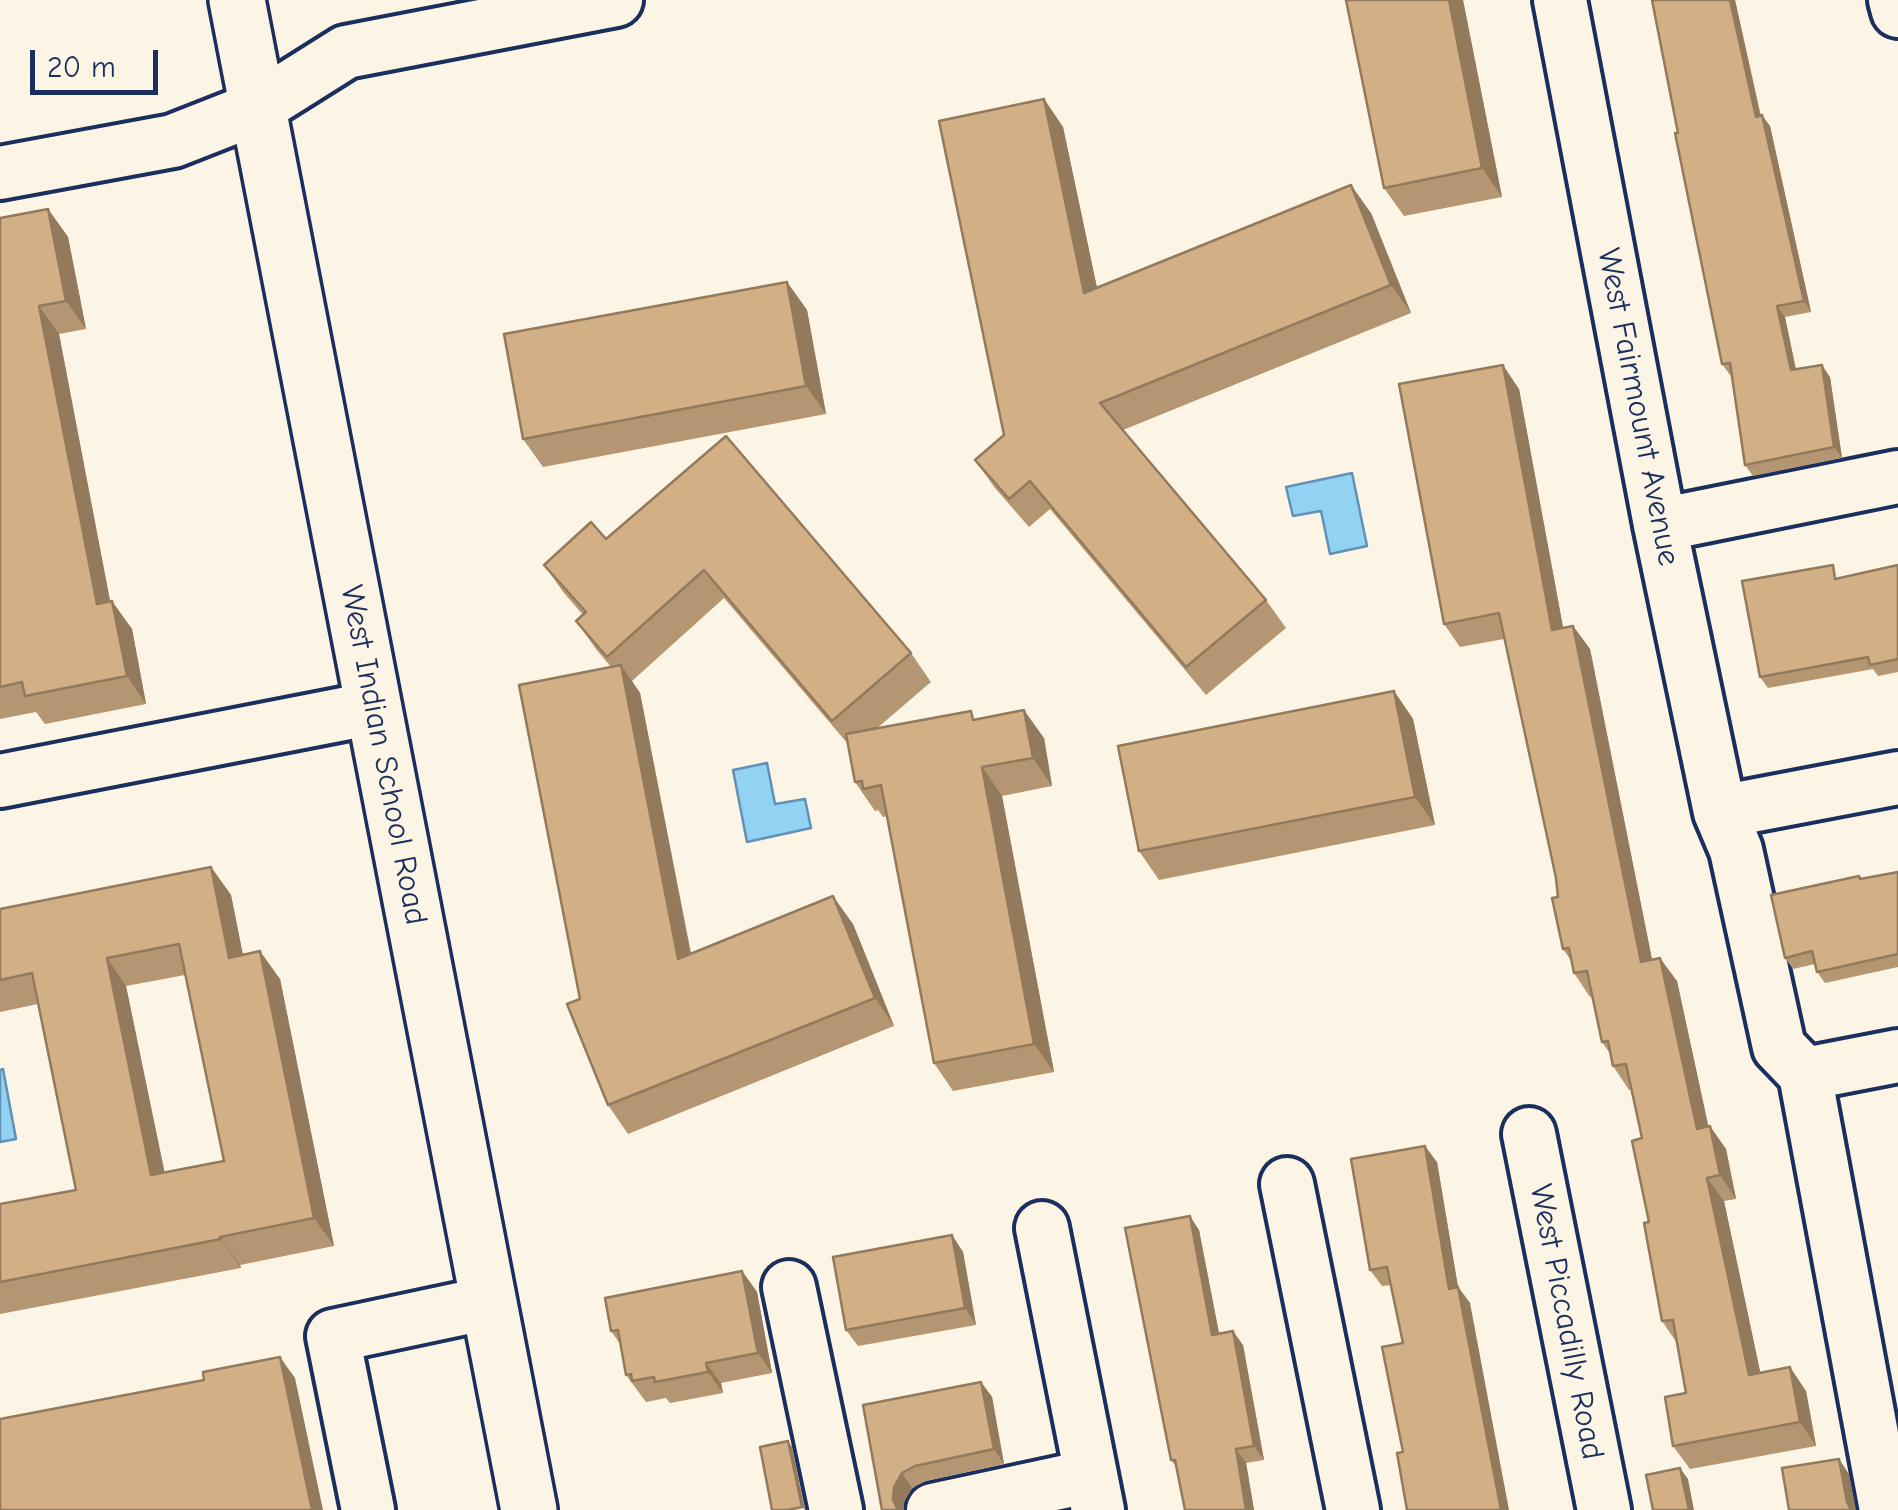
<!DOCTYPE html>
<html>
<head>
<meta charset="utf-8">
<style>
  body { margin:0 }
  #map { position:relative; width:1898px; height:1510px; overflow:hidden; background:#fcf5e5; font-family:"Comic Neue",sans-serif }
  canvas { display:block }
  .scale { position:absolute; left:30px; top:50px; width:128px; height:45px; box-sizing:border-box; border:5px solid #1b2f5e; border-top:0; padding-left:12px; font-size:30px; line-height:35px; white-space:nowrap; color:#1b2f5e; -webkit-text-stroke:8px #fcf5e5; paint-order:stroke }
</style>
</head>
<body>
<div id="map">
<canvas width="1898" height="1510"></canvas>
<div class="scale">20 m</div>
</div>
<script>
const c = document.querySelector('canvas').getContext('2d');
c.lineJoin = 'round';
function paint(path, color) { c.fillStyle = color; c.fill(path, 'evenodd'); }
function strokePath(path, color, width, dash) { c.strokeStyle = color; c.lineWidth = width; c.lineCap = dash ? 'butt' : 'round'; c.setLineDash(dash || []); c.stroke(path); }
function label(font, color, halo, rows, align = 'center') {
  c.font = font + ' "Comic Neue",sans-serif'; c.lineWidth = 9; c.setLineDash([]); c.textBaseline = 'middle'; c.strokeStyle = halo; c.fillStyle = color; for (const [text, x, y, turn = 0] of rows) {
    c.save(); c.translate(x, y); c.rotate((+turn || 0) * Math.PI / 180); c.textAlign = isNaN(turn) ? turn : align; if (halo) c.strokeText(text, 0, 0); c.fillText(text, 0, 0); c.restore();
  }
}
const water = new Path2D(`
  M1352 473 1367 546 1330 554 1321 511 1293 516 1286 487Z
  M767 763 775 804 805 799 811 828 747 842 733 770Z
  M3 1069 16 1139 0 1142V1070Z`);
paint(water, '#92d2f3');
strokePath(water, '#6291b7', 2.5);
const minor = new Path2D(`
  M1560 0 1660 525 1720 812 1736 850 1779 1047 1805 1074 1886 1510
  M1895 0 1898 11
  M0 173 173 141 257 108 346 52 616 0
  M1660 525 1898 477
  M0 781 374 708
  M1720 812 1898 778
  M1805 1074 1898 1056
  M1529 1134 1604 1510
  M1287 1184 1353 1510
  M1042 1228 1098 1510
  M789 1287 836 1510
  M368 1510 333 1336 488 1303
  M933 1510 1091 1476`);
const major = new Path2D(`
  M237 0 529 1510`);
strokePath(minor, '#1b2f5e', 60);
strokePath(major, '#1b2f5e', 62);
strokePath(minor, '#fcf5e5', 52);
strokePath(major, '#fcf5e5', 55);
paint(new Path2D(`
  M1463 0 1502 197 1404 216 1384 188Z
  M1652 0H1735L1761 116 1770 126 1811 312 1785 317 1796 369 1830 377 1842 458 1753 476 1745 465 1731 375H1730L1722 364Z
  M1044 99 1063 127 1097 288 1371 213 1411 313 1123 430 1266 600 1286 628 1206 695 1050 509 1029 527 995 488 975 460 1004 435Z
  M48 209 68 237 86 329 59 334 110 601 132 629 146 704 45 724 36 712 0 719V218Z
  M787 282 807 310 826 414 543 467 523 439Z
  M1519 389 1563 628 1573 626 1590 649 1652 959 1677 981 1708 1126 1726 1149 1736 1199 1724 1201 1760 1373 1806 1391 1816 1446 1690 1469 1673 1446 1686 1393 1677 1343 1662 1321 1649 1222 1642 1138 1632 1089 1629 1090 1613 1066 1611 1055 1602 1042 1592 996 1590 997 1574 973 1572 962 1563 949 1556 878 1504 639 1460 647 1444 624Z
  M726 436 911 653 931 682 876 729 977 719 1044 738 1052 786 1002 796 1054 1072 953 1091 934 1063 887 816 883 817 878 810 875 811 855 782 848 744 724 598 632 681 640 693 691 953 853 924 894 1026 628 1134 608 1105 580 999 611 667 596 649 576 621 583 615 564 593 544 565 606 539Z
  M1898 565V672L1878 676 1873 669 1768 688 1760 677 1841 577Z
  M1394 691 1413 719 1435 825 1159 880 1139 851Z
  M211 867 231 895 243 955 280 979 334 1246 240 1265 241 1268 0 1314V1204L76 1190 38 1004 0 1012V909ZM185 975 224 1161 164 1172 126 986Z
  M1898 872V967L1825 983 1817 972 1815 964 1793 969 1785 958 1861 879Z
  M1437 1162 1458 1287 1470 1303 1403 1452V1343L1391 1285 1382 1286 1370 1270Z
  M1199 1230 1219 1333 1243 1345 1264 1460 1246 1463 1254 1510H1185L1177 1468 1171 1460Z
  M952 1235 963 1252 976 1325 858 1346 846 1330Z
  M742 1271 757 1292 772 1373 721 1383 723 1393 670 1403 666 1398 646 1402 626 1375 620 1344 611 1331Z
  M981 1382 992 1397 1004 1464 926 1481 912 1488 904 1502V1510H882L863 1405Z`), '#b59672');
paint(new Path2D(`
  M1449 0H1463L1502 197 1482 168Z
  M1730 0H1735L1763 128 1756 117Z
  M1044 99 1063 127 1104 321 1084 293Z
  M1762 115 1770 126 1811 312 1804 301Z
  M1351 185 1371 213 1411 313 1391 285Z
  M48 209 68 237 86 329 66 301Z
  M787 282 807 310 826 414 806 386Z
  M39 306 59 334 116 632 97 604Z
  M1777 306 1785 317 1798 381 1791 370Z
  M1503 365 1519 389 1568 654 1552 630Z
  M1822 365 1830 377 1842 458 1834 447Z
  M112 601 132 629 146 704 127 676Z
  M1573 626 1590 649 1657 985 1641 962Z
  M621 665 640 693 697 987 678 959Z
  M1394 691 1413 719 1435 825 1415 797Z
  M1024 710 1044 738 1052 786 1033 758Z
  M982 767 1002 796 1054 1072 1034 1044Z
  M211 867 231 895 249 986 229 958Z
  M833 896 853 924 894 1026 875 998Z
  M260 951 280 979 334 1246 314 1218Z
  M107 958 126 986 171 1203 151 1175Z
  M1660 958 1677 981 1714 1152 1697 1129Z
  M1710 1126 1726 1149 1736 1199 1720 1175Z
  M1425 1146 1437 1162 1461 1305 1449 1289Z
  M1707 1178 1724 1201 1766 1399 1749 1375Z
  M1190 1216 1199 1230 1222 1349 1212 1335Z
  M952 1235 963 1252 976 1325 965 1308Z
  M220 1237 240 1265 241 1268 221 1239Z
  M742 1271 757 1292 772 1373 758 1353Z
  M1458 1287 1470 1303 1509 1510H1501Z
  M1233 1331 1243 1345 1264 1460 1254 1446Z
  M280 1357 295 1378 323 1510H312Z
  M706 1363 721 1383 723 1393 708 1372Z
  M1790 1367 1806 1391 1816 1446 1800 1422Z
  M981 1382 992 1397 1004 1464 994 1449Z
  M788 1441 792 1447 805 1510 802 1507Z
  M1236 1449 1246 1463 1254 1510H1246Z
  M1839 1459 1849 1474 1856 1510H1851L1847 1502Z
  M1680 1468 1688 1479 1694 1510H1689Z
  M902 1473 912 1488 904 1502V1510H898L893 1500 894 1487Z`), '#947a5d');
const building = new Path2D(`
  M1346 0H1449L1482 168 1384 188Z
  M1652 0H1730L1756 117 1762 115 1804 301 1777 306 1791 370 1822 365 1834 447 1745 465 1730 363 1722 364 1675 133H1678Z
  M1044 99 1084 293 1351 185 1391 285 1100 403 1266 600 1186 667 1030 481 1009 499 975 460 1004 435 939 121Z
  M48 209 66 301 39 306 97 604 112 601 127 676 25 696 22 682 0 687V218Z
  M787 282 806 386 523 439 504 334Z
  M1503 365 1552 630 1573 626 1641 962 1660 958 1697 1129 1710 1126 1720 1175 1707 1178 1749 1375 1790 1367 1800 1422 1673 1446 1665 1397 1686 1393 1673 1320 1662 1321 1644 1223 1649 1222 1632 1141 1642 1138 1626 1064 1613 1066 1608 1041 1602 1042 1587 971 1574 973 1569 948 1563 949 1552 898 1558 897 1556 878 1499 613 1444 624 1399 384Z
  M726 436 911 653 832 721 704 570 607 657 576 621 586 612 544 565 591 522 606 539Z
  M1833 565 1835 579 1898 565V659L1870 665 1868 657 1760 677 1742 581Z
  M621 665 678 959 833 896 875 998 608 1105 567 1004 580 999 519 685Z
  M1394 691 1415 797 1139 851 1118 746Z
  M1024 710 1033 758 982 767 1034 1044 934 1063 881 785 863 789 862 781 855 782 846 734 971 711 973 720Z
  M211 867 229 958 260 951 314 1218 220 1237 221 1239 0 1282V1204L76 1190 32 973 0 980V909ZM179 944 224 1161 151 1175 107 958Z
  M1898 872V954L1817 972 1812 951 1785 958 1771 895 1859 876 1860 879Z
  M1425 1146 1449 1289 1458 1287 1501 1510H1407L1397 1453 1403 1452 1382 1347 1403 1343 1387 1267 1370 1270 1351 1159Z
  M1190 1216 1212 1335 1233 1331 1254 1446 1236 1449 1246 1510H1185L1175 1460H1171L1125 1228Z
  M952 1235 965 1308 846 1330 833 1257Z
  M742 1271 758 1353 706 1363 708 1372 655 1382 654 1377 632 1381 631 1374 626 1375 618 1330 611 1331 605 1298Z
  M280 1357 312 1510H0V1419L204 1380 203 1372Z
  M981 1382 994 1449 915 1466 902 1473 894 1487 893 1500 898 1510H882L863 1405Z
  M788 1441 802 1507 788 1510H772L760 1447Z
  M1839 1459 1847 1502 1851 1510H1789L1782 1468Z
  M1680 1468 1689 1510H1653L1646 1475Z`);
paint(building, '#d3af85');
strokePath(building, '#947a5d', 2.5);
label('32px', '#1b2f5e', '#fcf5e5', [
  ["West Fairmount Avenue",1638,407,79],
  ["West Indian School Road",383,755,79],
  ["West Piccadilly Road",1566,1322,79]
]);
</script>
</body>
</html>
